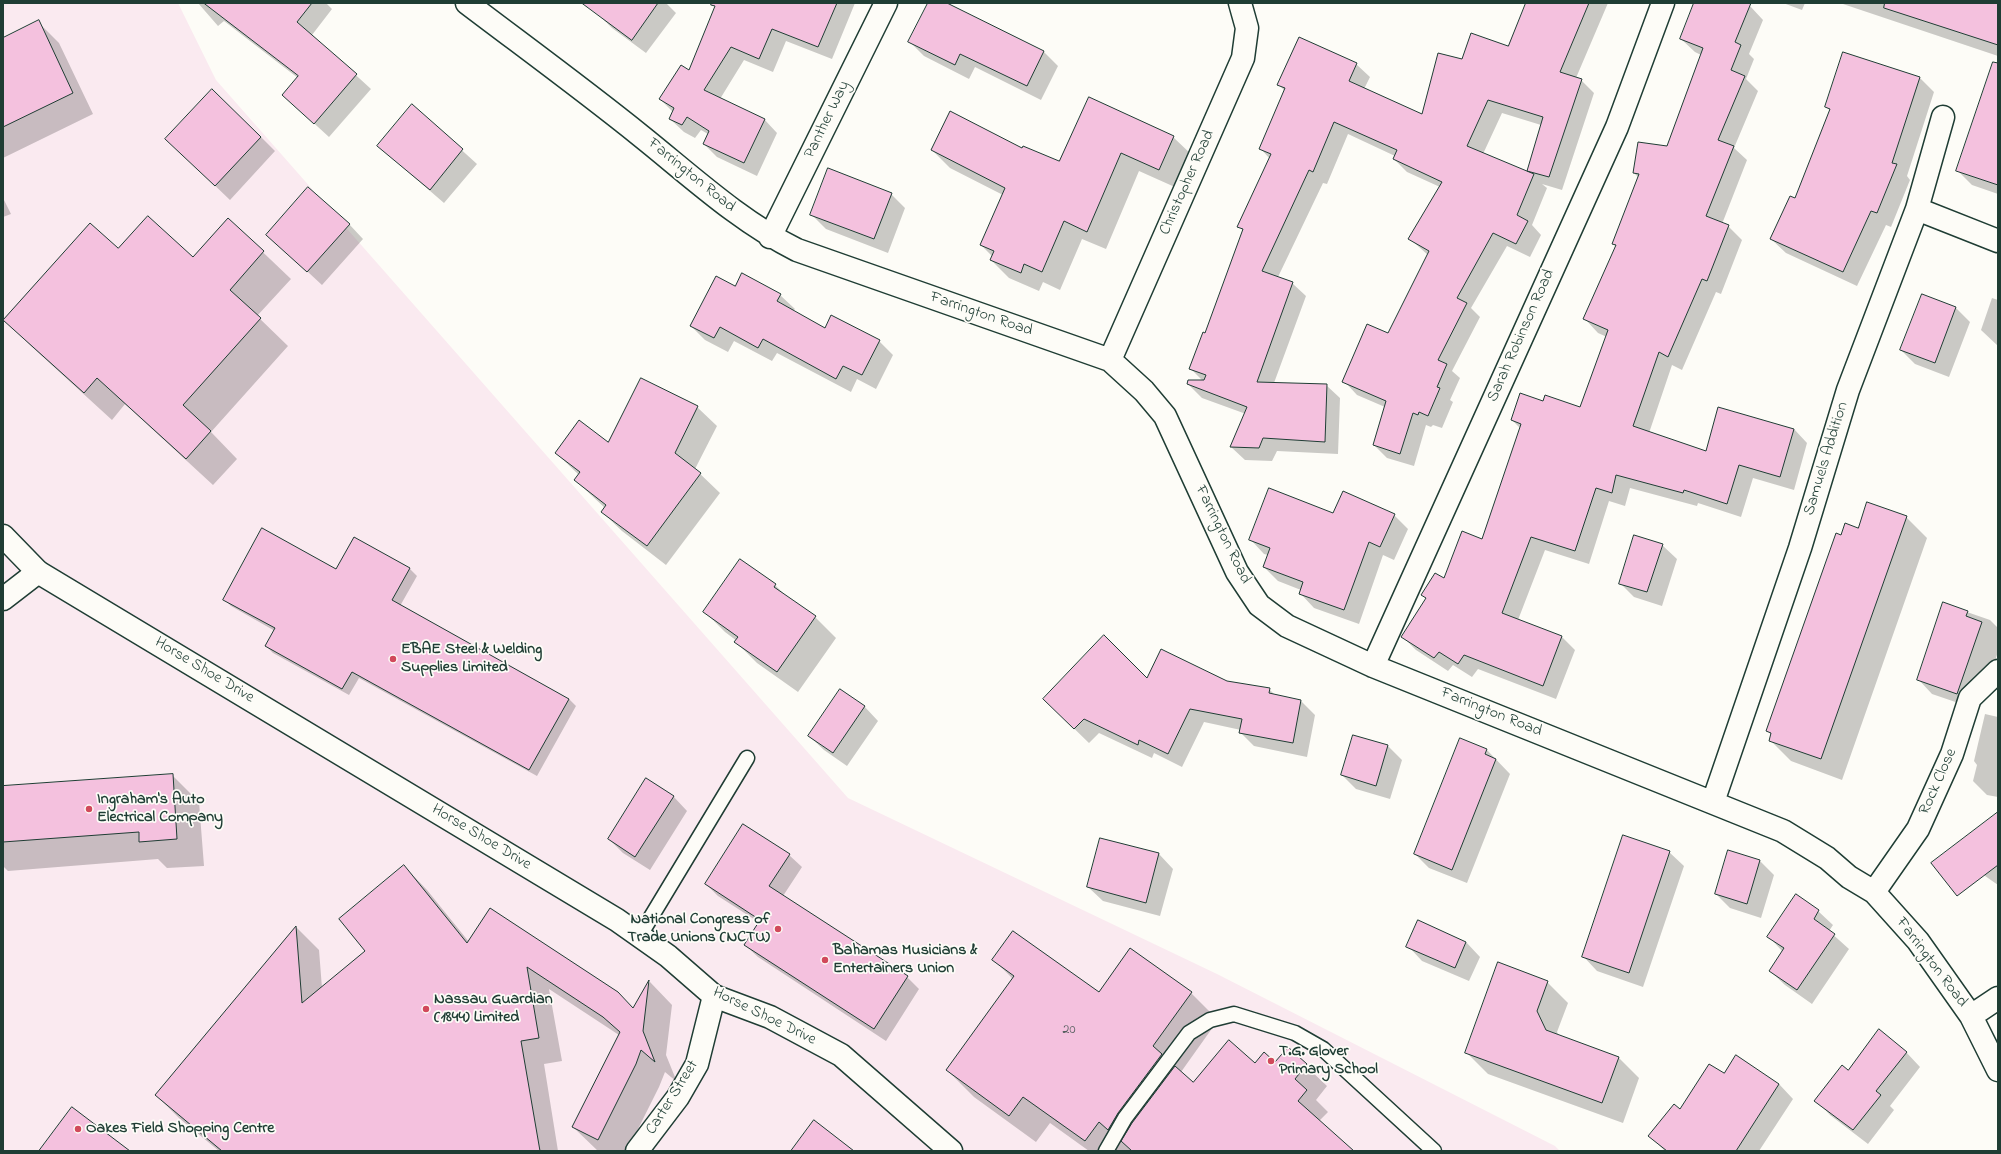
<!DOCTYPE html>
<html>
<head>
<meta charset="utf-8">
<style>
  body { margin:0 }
  #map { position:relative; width:2001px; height:1154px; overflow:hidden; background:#fdfcf7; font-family:"Indie Flower",sans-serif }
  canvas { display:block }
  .frame { position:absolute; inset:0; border:4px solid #1f3d34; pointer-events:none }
</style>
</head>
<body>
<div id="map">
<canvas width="2001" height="1154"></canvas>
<div class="frame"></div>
</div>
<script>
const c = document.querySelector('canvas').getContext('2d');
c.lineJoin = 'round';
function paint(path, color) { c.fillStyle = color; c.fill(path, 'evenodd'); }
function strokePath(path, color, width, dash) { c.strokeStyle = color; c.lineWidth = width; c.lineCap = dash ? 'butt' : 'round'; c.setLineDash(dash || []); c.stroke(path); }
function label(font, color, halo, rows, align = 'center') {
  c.font = font + ' "Indie Flower",sans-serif'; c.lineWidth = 3.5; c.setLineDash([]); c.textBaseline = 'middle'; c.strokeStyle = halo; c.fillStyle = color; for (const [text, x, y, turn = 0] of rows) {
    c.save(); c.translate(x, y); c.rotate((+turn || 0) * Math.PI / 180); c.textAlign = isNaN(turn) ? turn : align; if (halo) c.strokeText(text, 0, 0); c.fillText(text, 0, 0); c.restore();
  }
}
paint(new Path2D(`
  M3 3H178L216 80 848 798 1217 974 1555 1146 1560 1151H3Z`), '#faeaf0');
paint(new Path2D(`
  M198 3H326L332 9 312 35 371 89 329 137 283 95 298 78 224 21 218 26Z
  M595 3H666L676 13 646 53 612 28 598 14Z
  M717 3H855L832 59 786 41 773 72 744 60 720 99 764 119 777 133 757 176 717 157 704 144 708 134 701 130 695 138 684 132 670 119 673 112 660 99 689 72Z
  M929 3H945L1043 51 1058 66 1041 100 975 67 969 79 924 56 910 42Z
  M1527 3H1608L1576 78 1581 80 1594 93 1562 190 1542 184 1547 188 1532 225 1541 235 1530 257 1507 246 1471 308 1480 317 1452 371 1460 378 1450 400 1453 402 1442 428 1433 425 1431 427 1426 425 1414 466 1387 458 1374 445 1385 407 1357 395 1344 381 1388 334 1428 255 1410 239 1440 187 1407 172 1394 159 1395 156 1348 134 1327 184 1323 183 1278 277 1292 283 1306 296 1274 383 1326 385 1340 398 1338 454 1277 451 1272 461 1245 460 1231 447 1246 414 1202 398 1188 384 1203 381 1190 368 1206 334 1243 231 1239 226 1270 159 1260 148 1285 91 1279 85 1356 64 1370 77 1364 89 1422 115 1462 60 1508 47ZM1502 113 1541 125 1528 170 1533 175 1483 154Z
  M1696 3H1742L1750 6 1763 20 1749 54 1754 59 1746 79 1758 91 1734 148 1747 160 1722 224 1728 226 1742 240 1721 294 1716 292 1682 370 1672 365 1649 433 1706 452 1794 429 1807 443 1794 490 1753 478 1741 517 1698 503 1697 506 1630 488 1625 506 1609 501 1589 564 1545 550 1518 620 1562 637 1575 650 1556 699 1478 669 1472 677 1453 665 1448 671 1416 650 1403 637 1427 599 1422 595 1444 580 1482 540 1521 429 1512 420 1543 402 1581 408 1607 337 1598 333 1585 319 1616 247 1613 243 1639 178 1634 173 1667 147 1701 55 1695 52 1681 39Z
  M1783 3H1805L1802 10Z
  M1840 3H1998V56Z
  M38 22 59 43 93 114 3 158V39Z
  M1844 53 1920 78 1934 92 1907 176 1910 180 1891 227 1886 225 1857 286 1786 253 1771 239 1795 199 1831 111 1826 107Z
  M1998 104V194L1972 185 1957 170Z
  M412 105 477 164 444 203 378 146Z
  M261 137 275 151 230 200 181 153Z
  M1173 137 1192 155 1177 188 1139 171 1106 249 1082 239 1060 290 1043 282 1039 291 1009 278 991 260 992 256 981 245 1003 195 950 168 932 150H1023L1060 163Z
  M891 194 905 208 888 253 826 229 811 214Z
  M3 198 11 214 3 217Z
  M228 219 291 279 257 316 288 346 211 432 237 459 213 485 125 404 112 420 31 346 4 319 90 224 118 250 193 258Z
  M349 224 363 239 322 285 268 235Z
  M735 287 780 295 795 309 793 311 825 329 879 341 893 355 876 389 857 379 851 392 777 353 772 361 734 341 728 352 705 340 691 326Z
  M1992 298 1998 300V346L1981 330Z
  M1956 308 1970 322 1949 377 1915 364 1901 350Z
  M697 407 717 426 695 469 720 493 666 565 622 531 602 512 605 508 575 480 579 475 556 453 609 443Z
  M1394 515 1408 529 1394 560 1383 555 1359 624 1314 608 1300 593 1301 590 1278 581 1264 567 1268 555 1264 554 1250 539Z
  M1906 517 1927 538 1842 780 1791 761 1770 740 1772 735 1767 731 1842 536 1859 529Z
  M354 538 410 569 417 576 400 606 569 699 576 706 537 776 359 678 349 695 273 653 266 646 275 631 231 606 224 599 336 570Z
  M1662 545 1677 559 1662 606 1634 597 1620 583Z
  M775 585 789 599 815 617 836 638 798 692 757 663 736 642 737 641 725 632 705 612Z
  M1944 604 1990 620 1998 628V652L1982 697 1973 708 1932 694 1918 679Z
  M1148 680 1269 689 1276 696 1301 701 1315 715 1307 757 1254 746 1240 732 1241 730 1204 722 1182 767 1154 753 1152 758 1099 733 1089 743 1058 713Z
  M864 706 878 721 847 766 824 750 809 736Z
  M1985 714 1998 717V797L1987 795 1973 781 1977 765 1974 761Z
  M1388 746 1402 760 1390 799 1356 789 1342 775Z
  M1486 749 1510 774 1467 883 1429 868 1415 854Z
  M172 775 199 802 204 866 167 868 158 859 8 871 3 866V787Z
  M673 796 687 811 650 870 623 853 609 839Z
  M1998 813V885L1965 862Z
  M1101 839 1159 854 1173 869 1160 916 1103 901 1088 887Z
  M1669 852 1684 866 1643 987 1597 971 1583 956Z
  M1728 852 1760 861 1774 875 1761 918 1730 908 1716 894Z
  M789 855 802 867 783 896 907 977 919 989 886 1041 758 957 745 945 760 923 718 896 706 884Z
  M404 866 427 890 469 942 634 1009 650 982 672 1005 666 1055 677 1082 665 1072 659 1087 627 1151H598L573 1127 619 1035 549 989 562 1061 544 1064 558 1151H219L179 1118 156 1095 296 927 319 950 322 988 366 951Z
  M1796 896 1818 911 1833 925 1829 931 1849 949 1812 1004 1785 985 1770 971 1783 952 1769 937Z
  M1418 921 1466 942 1480 957 1469 981 1422 961 1408 946Z
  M1131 949 1191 993 1218 1020 1181 1072 1193 1083 1255 1064 1275 1063 1288 1049 1327 1086 1316 1100 1328 1112 1319 1121 1353 1151H1089L1050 1123 1036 1142 974 1097 947 1070 1013 979 994 960 1099 993Z
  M1547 982 1568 1003 1557 1032 1559 1036 1618 1057 1639 1078 1623 1123 1488 1074 1467 1053Z
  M1906 1052 1920 1067 1890 1106 1894 1110 1868 1144 1830 1115 1816 1100 1849 1071Z
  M1779 1084 1793 1099 1759 1151H1665L1650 1136 1680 1111Z`), '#0003');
const building = new Path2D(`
  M204 3H312L297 22 357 74 314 124 282 95 298 76Z
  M582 3H658L632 40Z
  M712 3H837L818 47 772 29 759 59 731 47 704 90 765 119 744 163 703 144 709 131 687 117 682 125 669 119 674 108 659 99 681 65 689 70 715 6 711 5Z
  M928 3H947L1044 51 1027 86 960 54 955 65 908 42Z
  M1526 3H1589L1560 72 1582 79 1549 177 1527 171 1543 117 1488 100 1467 146 1534 174 1517 215 1528 221 1516 244 1493 233 1457 298 1467 303 1438 360 1447 364 1437 387 1440 388 1428 416 1419 412 1418 415 1413 413 1400 454 1373 445 1386 401 1342 382 1367 324 1388 333 1429 251 1408 239 1442 182 1393 159 1397 150 1334 122 1313 172 1309 170 1262 271 1293 282 1257 382 1327 384 1325 442 1263 438 1259 448 1230 447 1247 407 1187 384 1188 380H1204L1206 375 1189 369 1203 332 1205 333 1243 229 1237 227 1271 154 1259 149 1285 88 1277 85 1299 37 1357 63 1349 81 1422 114 1438 53 1462 59 1471 33 1508 46Z
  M1694 3H1751L1735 42 1741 45 1731 70 1745 76 1718 140 1734 146 1706 216 1729 225 1707 281 1702 279 1668 357 1659 352 1633 426 1706 451 1718 407 1794 429 1780 477 1739 465 1727 504 1684 490 1683 493 1616 475 1612 493 1596 488 1575 551 1531 537 1502 613 1562 636 1543 686 1464 655 1458 664 1439 652 1434 658 1401 637 1426 598 1421 595 1435 573 1444 578 1462 531 1482 539 1521 424 1511 420 1520 393 1543 401 1545 395 1580 407 1608 330 1583 319 1616 245 1612 244 1639 174 1633 173 1638 142 1667 146 1703 48 1680 39Z
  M1885 3H1998V45L1884 8Z
  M39 20 73 93 3 127V38Z
  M1843 52 1920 77 1892 163 1897 164 1877 213 1871 211 1843 272 1770 239 1790 196 1795 198 1830 109 1825 107Z
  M1993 62 1998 63V185L1956 171Z
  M212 89 261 137 215 186 165 139Z
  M1089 97 1174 136 1159 170 1121 153 1087 232 1064 221 1042 272 1024 264 1021 273 990 260 994 251 980 245 1005 188 931 150 950 111 1022 148 1023 146 1059 161Z
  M412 104 463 149 430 190 377 146Z
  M828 168 892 193 874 239 810 215Z
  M308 187 350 224 307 272 266 235Z
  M148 216 193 257 228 218 264 251 230 290 261 318 183 405 211 431 186 459 97 378 84 393 3 320 90 223 118 248Z
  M742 273 781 294 777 301 825 328 831 315 880 340 862 375 843 366 836 379 763 339 758 348 720 327 714 338 690 326 716 276 735 286Z
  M1922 294 1956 307 1935 363 1900 350Z
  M641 378 698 406 675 453 701 473 647 546 601 512 606 505 574 480 580 472 555 453 579 420 608 442Z
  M1269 488 1333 513 1343 491 1395 514 1380 547 1369 542 1344 610 1299 594 1303 582 1263 567 1270 548 1249 540Z
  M1867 502 1907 516 1821 759 1769 741 1771 733 1766 731 1836 533 1841 535 1845 523 1858 528Z
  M262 528 336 569 354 537 410 568 392 600 569 699 529 770 352 672 342 689 265 646 275 628 223 600Z
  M1634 535 1663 544 1647 592 1619 584Z
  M740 559 776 584 774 587 816 616 777 672 734 642 738 637 703 612Z
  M1943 602 1968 611 1966 616 1982 622 1957 694 1917 680Z
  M1104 635 1147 678 1161 649 1227 681 1270 688 1269 693 1301 700 1293 743 1239 733 1242 719 1190 709 1168 754 1139 740 1138 745 1084 719 1074 729 1043 699Z
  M840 689 865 706 833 753 808 736Z
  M1353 735 1388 745 1376 786 1341 775Z
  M1460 738 1487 749 1485 754 1496 759 1452 870 1414 854Z
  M173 774 177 839 139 842V832L3 842V786Z
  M646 778 674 796 635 857 608 839Z
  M1998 812V865L1957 896 1931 863Z
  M743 824 790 854 769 886 908 976 874 1029 744 945 760 920 705 884Z
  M1623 835 1670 851 1629 973 1582 957Z
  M1100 838 1159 853 1146 903 1087 887Z
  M1728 850 1760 860 1747 904 1715 894Z
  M404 865 467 943 490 908 618 992 633 1008 649 980 643 1031 655 1062 641 1050 636 1064 598 1140 572 1127 620 1032 603 1017 527 967 539 1038 521 1041 540 1151H222L155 1095 296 926 302 1003 365 951 339 919Z
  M1796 894 1819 910 1814 919 1835 934 1797 990 1769 971 1784 948 1767 937Z
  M1418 920 1466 942 1455 968 1406 947Z
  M1013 931 1099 992 1130 948 1192 992 1153 1046 1162 1054 1118 1113 1108 1130 1099 1122 1085 1141 1023 1097 1009 1116 946 1070 1014 976 992 960Z
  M1498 962 1548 981 1537 1011 1546 1030 1619 1057 1602 1103 1465 1053Z
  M1879 1029 1907 1052 1876 1091 1881 1095 1853 1130 1814 1101 1842 1065 1848 1070Z
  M1229 1040 1255 1063 1264 1052 1275 1062 1288 1047 1307 1064 1295 1079 1307 1090 1298 1101 1354 1151H1132L1121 1141 1132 1123 1175 1066 1193 1082Z
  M1736 1055 1779 1084 1736 1151H1667L1648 1136 1674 1104 1680 1109 1709 1064 1724 1073Z
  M72 1107 130 1151H39Z
  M814 1120 854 1151H791Z`);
paint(building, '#f4c1de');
strokePath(building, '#1f3d34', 1);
const service = new Path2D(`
  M639 937 747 758
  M1106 1151 1125 1118 1189 1033 1210 1020 1234 1014 1295 1033 1323 1049 1434 1151`);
const minor = new Path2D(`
  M467 3C525 47 584 90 641 136 691 176 739 221 797 250L1110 360 1144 391 1165 416 1237 572 1259 605 1287 626 1373 666 1783 831 1827 858 1849 877 1874 892 1918 941 1971 1016 1998 1070
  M1917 209 1998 241
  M770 237 886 3
  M1110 360 1243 58 1247 28 1240 3
  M3 599 38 572
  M1373 666 1617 127 1663 3
  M1713 802 1800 548 1848 390 1917 209 1943 117
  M1874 892 1918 829 1952 754 1970 698 1998 671
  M714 996 770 1017 841 1055 951 1151
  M1971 1016 1998 998`);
const tertiary = new Path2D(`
  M3 536 38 572 617 920 668 956 714 996 697 1064 678 1097 637 1151`);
strokePath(service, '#1f3d34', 17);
strokePath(minor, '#1f3d34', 25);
strokePath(tertiary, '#1f3d34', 25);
strokePath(service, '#fdfcf7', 14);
strokePath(minor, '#fdfcf7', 22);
strokePath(tertiary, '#fdfcf7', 22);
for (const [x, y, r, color] of [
  [393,659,4,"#d1495b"],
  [89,809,4,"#d1495b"],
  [778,929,4,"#d1495b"],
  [825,960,4,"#d1495b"],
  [426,1009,4,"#d1495b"],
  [1271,1061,4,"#d1495b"],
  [78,1129,4,"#d1495b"]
]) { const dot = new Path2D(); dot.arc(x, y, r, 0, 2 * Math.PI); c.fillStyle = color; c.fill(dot); strokePath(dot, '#fdfcf7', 1.5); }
label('14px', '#545e5e', null, [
  ["20",1069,1031]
]);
label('16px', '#1f3d34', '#fdfcf7', [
  ["Panther Way",828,120,-64],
  ["Farrington Road",691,176,39],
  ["Christopher Road",1188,183,-66],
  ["Farrington Road",981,315,19],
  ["Sarah Robinson Road",1522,336,-66],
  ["Samuels Addition",1827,459,-73],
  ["Farrington Road",1222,535,64],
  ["Horse Shoe Drive",204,671,31],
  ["Farrington Road",1491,713,22],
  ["Rock Close",1939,782,-66],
  ["Horse Shoe Drive",481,838,31],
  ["Farrington Road",1931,963,53],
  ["Horse Shoe Drive",764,1017,26],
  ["Carter Street",673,1098,-58]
]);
label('bold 16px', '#1f3d34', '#fdfcf7', [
  ["EBAE Steel & Welding",401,650],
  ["Supplies Limited",401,668],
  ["Ingraham's Auto",97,800],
  ["Electrical Company",97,818],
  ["National Congress of",770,920,"right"],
  ["Trade Unions (NCTU)",770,938,"right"],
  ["Bahamas Musicians &",833,951],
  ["Entertainers Union",833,969],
  ["Nassau Guardian",434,1000],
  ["(1844) Limited",434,1018],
  ["T.G. Glover",1279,1052],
  ["Primary School",1279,1070],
  ["Oakes Field Shopping Centre",86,1129]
], 'left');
</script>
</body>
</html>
